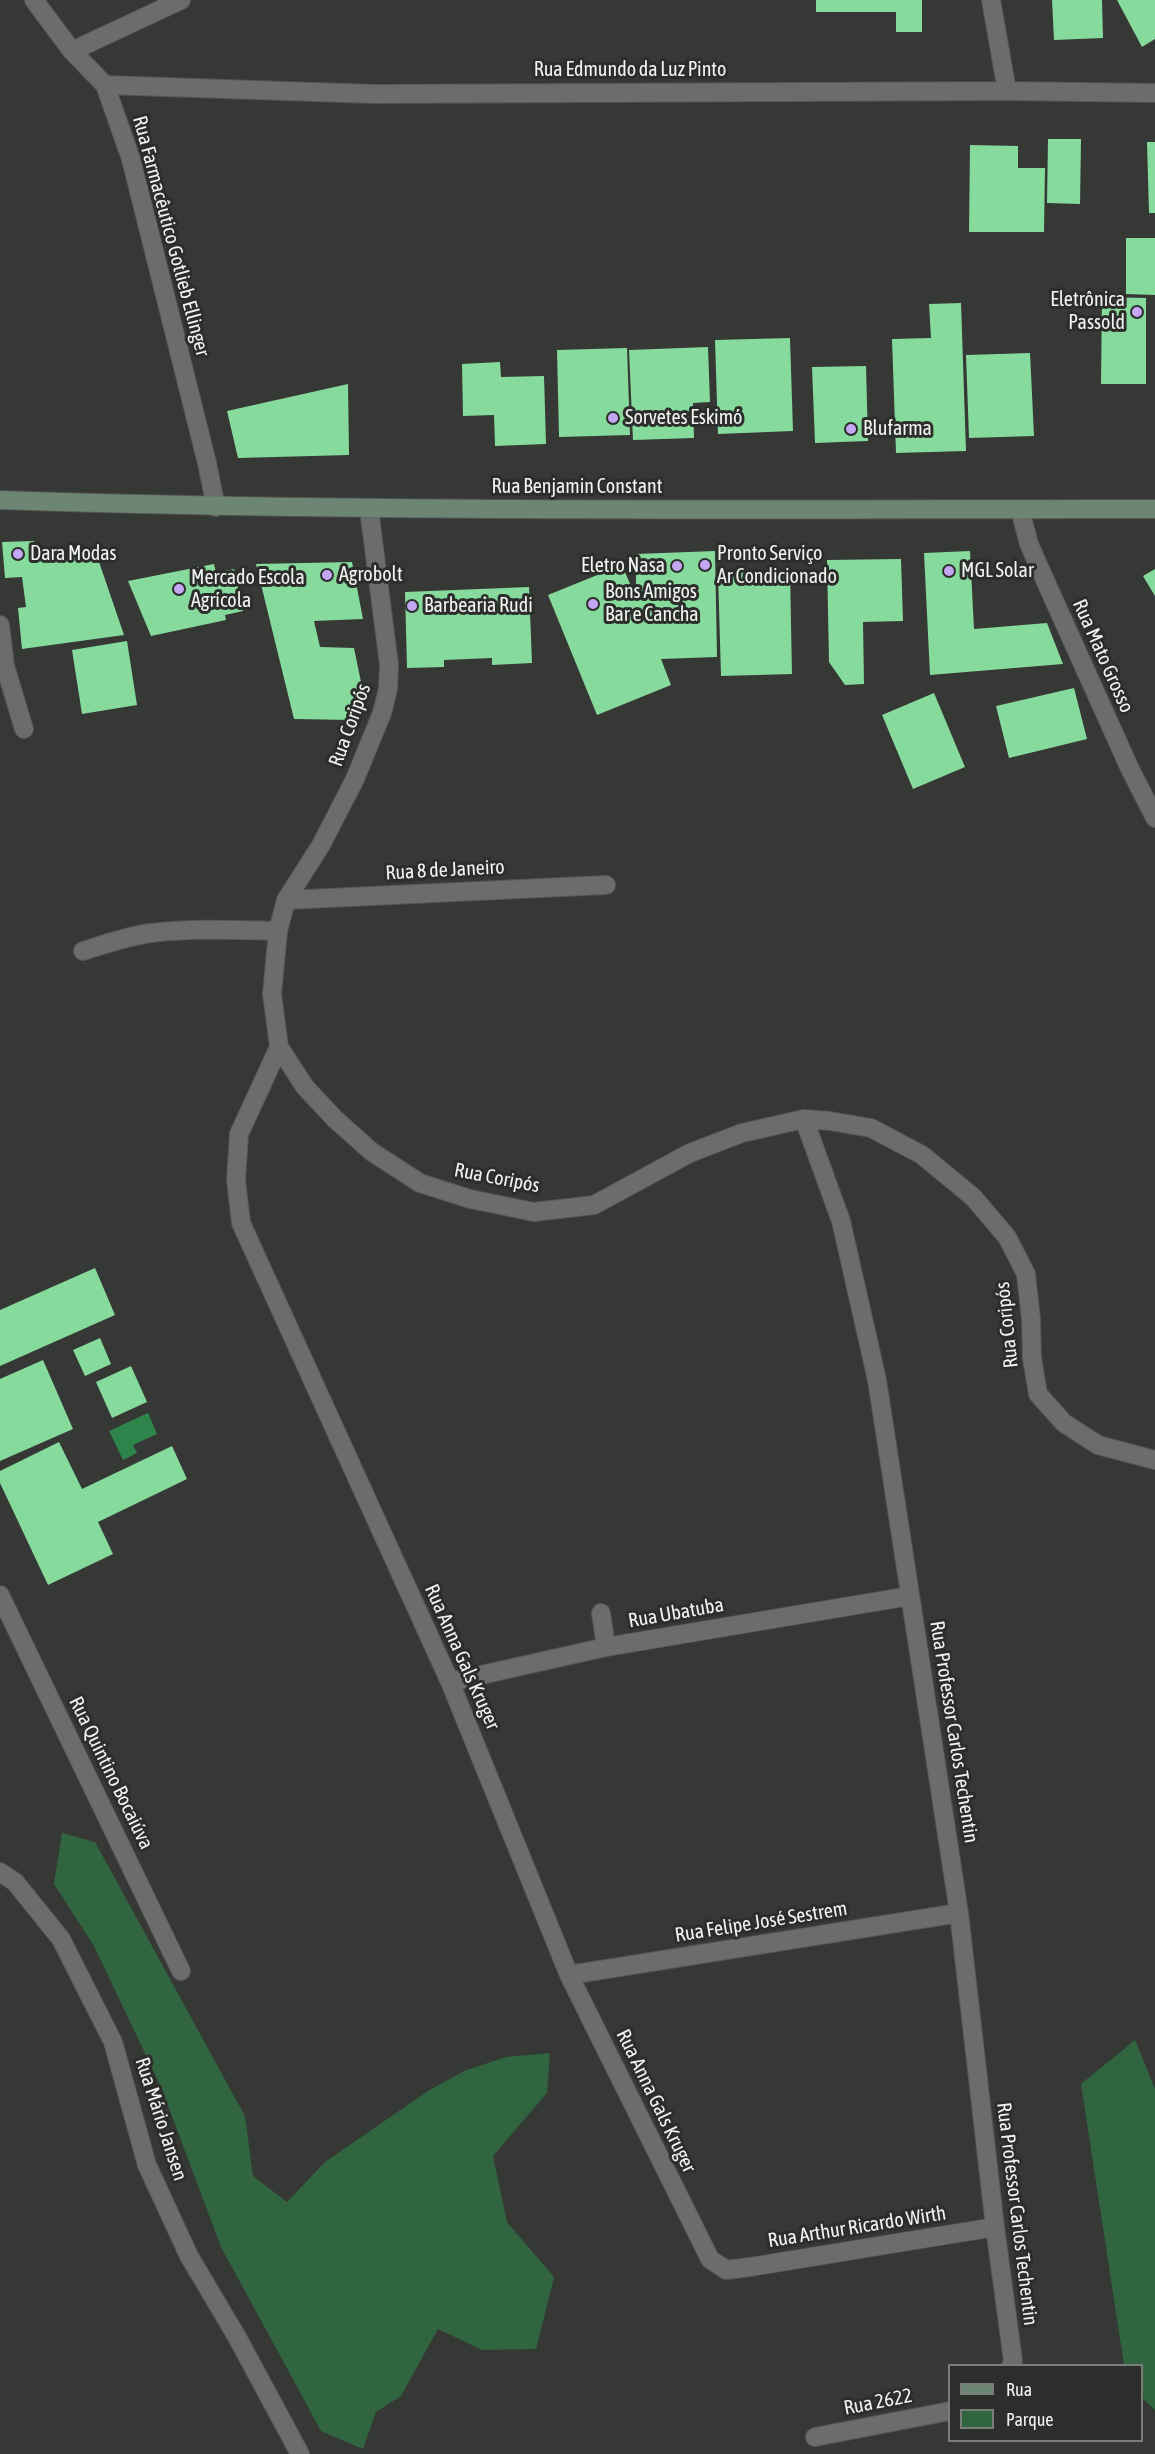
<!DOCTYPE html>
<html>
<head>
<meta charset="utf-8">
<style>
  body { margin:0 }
  #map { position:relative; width:1155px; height:2454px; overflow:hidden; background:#353835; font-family:"Asap Condensed",sans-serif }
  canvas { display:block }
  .legend { position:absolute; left:948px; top:2364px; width:195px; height:78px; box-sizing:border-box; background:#2b2e2b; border:2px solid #7b7d7b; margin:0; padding:8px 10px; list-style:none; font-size:18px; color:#f2f4f2 }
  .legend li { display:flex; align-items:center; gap:12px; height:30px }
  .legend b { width:30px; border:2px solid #7b7d7b }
</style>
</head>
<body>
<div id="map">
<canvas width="1155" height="2454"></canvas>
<ul class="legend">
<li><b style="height:8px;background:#6d8673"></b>Rua</li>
<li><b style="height:16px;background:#306540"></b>Parque</li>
</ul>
</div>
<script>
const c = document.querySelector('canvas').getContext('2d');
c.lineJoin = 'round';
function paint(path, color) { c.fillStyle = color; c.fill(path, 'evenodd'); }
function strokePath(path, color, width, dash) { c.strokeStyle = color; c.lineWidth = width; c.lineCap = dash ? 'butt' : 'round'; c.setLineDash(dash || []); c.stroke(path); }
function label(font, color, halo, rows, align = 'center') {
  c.font = font + ' "Asap Condensed",sans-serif'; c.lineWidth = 6; c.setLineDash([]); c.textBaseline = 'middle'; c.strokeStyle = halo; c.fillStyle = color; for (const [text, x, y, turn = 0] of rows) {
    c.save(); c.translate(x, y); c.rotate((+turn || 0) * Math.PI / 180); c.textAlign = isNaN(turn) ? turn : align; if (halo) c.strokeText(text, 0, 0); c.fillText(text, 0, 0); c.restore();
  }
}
paint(new Path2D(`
  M62 1833 95 1842 245 2116 253 2176 287 2202 325 2162 428 2091 464 2071 506 2057 550 2053 547 2093 493 2156 507 2222 554 2277 536 2349 482 2350 438 2329 401 2396 376 2412 363 2449 321 2431 221 2247 161 2087 94 1946 54 1884Z
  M1135 2040 1155 2089V2410L1142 2398V2366L1124 2365 1081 2084Z`), '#306540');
paint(new Path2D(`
  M148 1413 157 1434 133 1445 137 1453 123 1460 109 1431Z`), '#2e854b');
paint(new Path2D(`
  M816 0H922V32H896V12H816Z
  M1052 0H1102L1103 38 1054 40Z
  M1117 0H1155V39L1142 47Z
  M1048 139H1081L1080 204 1047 203Z
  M1147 142H1155V213H1149Z
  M970 145 1018 146V168H1045L1044 232H969Z
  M1126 238H1155V295L1126 294Z
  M1102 297 1146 298V384H1101Z
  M961 303 966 451 896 453 892 339 931 338 929 304Z
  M790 338 793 431 718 434 715 340Z
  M708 347 710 402 693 403 694 438 633 440 629 350Z
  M627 348 630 435 559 437 557 350Z
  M1030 353 1034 436 969 438 966 355Z
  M500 362 501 377 544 376 546 444 495 446 494 415 463 416 462 364Z
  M866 366 868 441 815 443 812 367Z
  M348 384 349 455 238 458 227 411Z
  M34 541 36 560 97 556 124 635 22 649 18 608 26 607 22 577 5 578 2 542Z
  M715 551 717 657 661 659 671 685 597 715 548 595 622 565 636 598V554Z
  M970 551 974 629 1047 623 1063 664 930 675 924 553Z
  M901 559 903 621 863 622 864 684 845 685 829 662 827 560Z
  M352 562 363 619 314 621 320 647 354 648 361 682 353 720 294 719 256 564Z
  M214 564 216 573 234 569 243 611 225 615 226 620 151 636 128 581Z
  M1155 569V596L1143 576Z
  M790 571 792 674 721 676 718 573Z
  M529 587 532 663 492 665V658L444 660V667L407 668 405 592Z
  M127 641 137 705 82 714 72 650Z
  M1074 688 1087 739 1009 758 996 706Z
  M934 693 965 767 913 789 882 715Z
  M95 1268 115 1315 0 1366V1310Z
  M100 1338 111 1364 85 1376 73 1350Z
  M43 1360 73 1429 0 1461V1379Z
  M131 1366 147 1402 112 1418 96 1382Z
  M59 1442 82 1489 172 1446 187 1479 98 1522 113 1554 48 1585 0 1483V1471Z`), '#86db9c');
const lane = new Path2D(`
  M0 625 5 666 24 729
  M601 1613 606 1647`);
const street = new Path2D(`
  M34 0 72 51 105 85 131 159 207 463 216 507
  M991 0 1007 91
  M72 51 181 0
  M105 85 374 94 1007 91 1155 93
  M369 509 389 665 388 689 382 713 355 779 321 845 286 900 278 931 272 994 279 1047 305 1087 335 1119 372 1152 420 1183 470 1199 534 1212 594 1205 690 1153 742 1133 804 1119 830 1121 871 1128 922 1155 973 1197 1007 1237 1026 1274 1031 1319 1032 1358 1038 1394 1064 1423 1098 1445 1155 1460
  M1020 510 1029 544 1040 569 1130 769 1155 818
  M286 900 606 885
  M83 951C105 944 128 936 151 933 193 928 236 930 278 931
  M279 1047 239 1134 236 1180 241 1223 450 1682 569 1975 710 2259 726 2270 750 2267 995 2227
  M804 1119 841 1221 877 1380 959 1913 995 2227 1013 2361 1011 2366
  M0 1595 181 1971
  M450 1682 606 1647 910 1596
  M0 1872 15 1882 61 1939 113 2042 147 2165 189 2256 237 2337 300 2454
  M569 1975 959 1913
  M815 2437 950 2411`);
const secondary = new Path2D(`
  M0 500C385 513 770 509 1155 509`);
strokePath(lane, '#545654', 20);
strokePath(street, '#545654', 20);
strokePath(secondary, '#545654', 20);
strokePath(lane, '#6a6d6a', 18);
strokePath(street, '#6a6d6a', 18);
strokePath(secondary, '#6d8673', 18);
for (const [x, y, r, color] of [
  [1137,312,6,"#c3a7f2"],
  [613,418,6,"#c3a7f2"],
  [851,429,6,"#c3a7f2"],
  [18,554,6,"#c3a7f2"],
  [705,565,6,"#c3a7f2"],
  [677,566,6,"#c3a7f2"],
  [949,571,6,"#c3a7f2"],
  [327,575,6,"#c3a7f2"],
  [179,589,6,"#c3a7f2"],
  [593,604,6,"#c3a7f2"],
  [412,606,6,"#c3a7f2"]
]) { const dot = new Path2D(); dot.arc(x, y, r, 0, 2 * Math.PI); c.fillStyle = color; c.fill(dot); strokePath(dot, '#2b2e2b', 2); }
label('20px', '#f2f4f2', '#2b2e2b', [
  ["Rua Edmundo da Luz Pinto",630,70],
  ["Rua Farmacêutico Gotlieb Ellinger",171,236,75],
  ["Rua Benjamin Constant",577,487],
  ["Rua Mato Grosso",1103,656,66],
  ["Rua Coripós",350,725,-70],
  ["Rua 8 de Janeiro",445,870,-3],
  ["Rua Coripós",497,1178,11],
  ["Rua Coripós",1007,1325,-96],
  ["Rua Ubatuba",676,1613,-10],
  ["Rua Anna Gals Kruger",462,1657,66],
  ["Rua Professor Carlos Techentin",954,1732,81],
  ["Rua Quintino Bocaiúva",111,1773,64],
  ["Rua Felipe José Sestrem",761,1922,-9],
  ["Rua Anna Gals Kruger",656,2101,64],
  ["Rua Mário Jansen",161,2119,72],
  ["Rua Professor Carlos Techentin",1017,2214,83],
  ["Rua Arthur Ricardo Wirth",857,2227,-9],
  ["Rua 2622",878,2402,-11]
]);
label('20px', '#f2f4f2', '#2b2e2b', [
  ["Eletrônica",1125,300,"right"],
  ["Passold",1125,323,"right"],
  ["Sorvetes Eskimó",625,418],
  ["Blufarma",863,429],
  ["Dara Modas",30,554],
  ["Pronto Serviço",717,554],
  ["Ar Condicionado",717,577],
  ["Eletro Nasa",665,566,"right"],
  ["MGL Solar",961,571],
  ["Agrobolt",339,575],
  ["Mercado Escola",191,578],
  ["Agrícola",191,601],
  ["Bons Amigos",605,592],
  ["Bar e Cancha",605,615],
  ["Barbearia Rudi",424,606]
], 'left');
</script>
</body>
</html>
